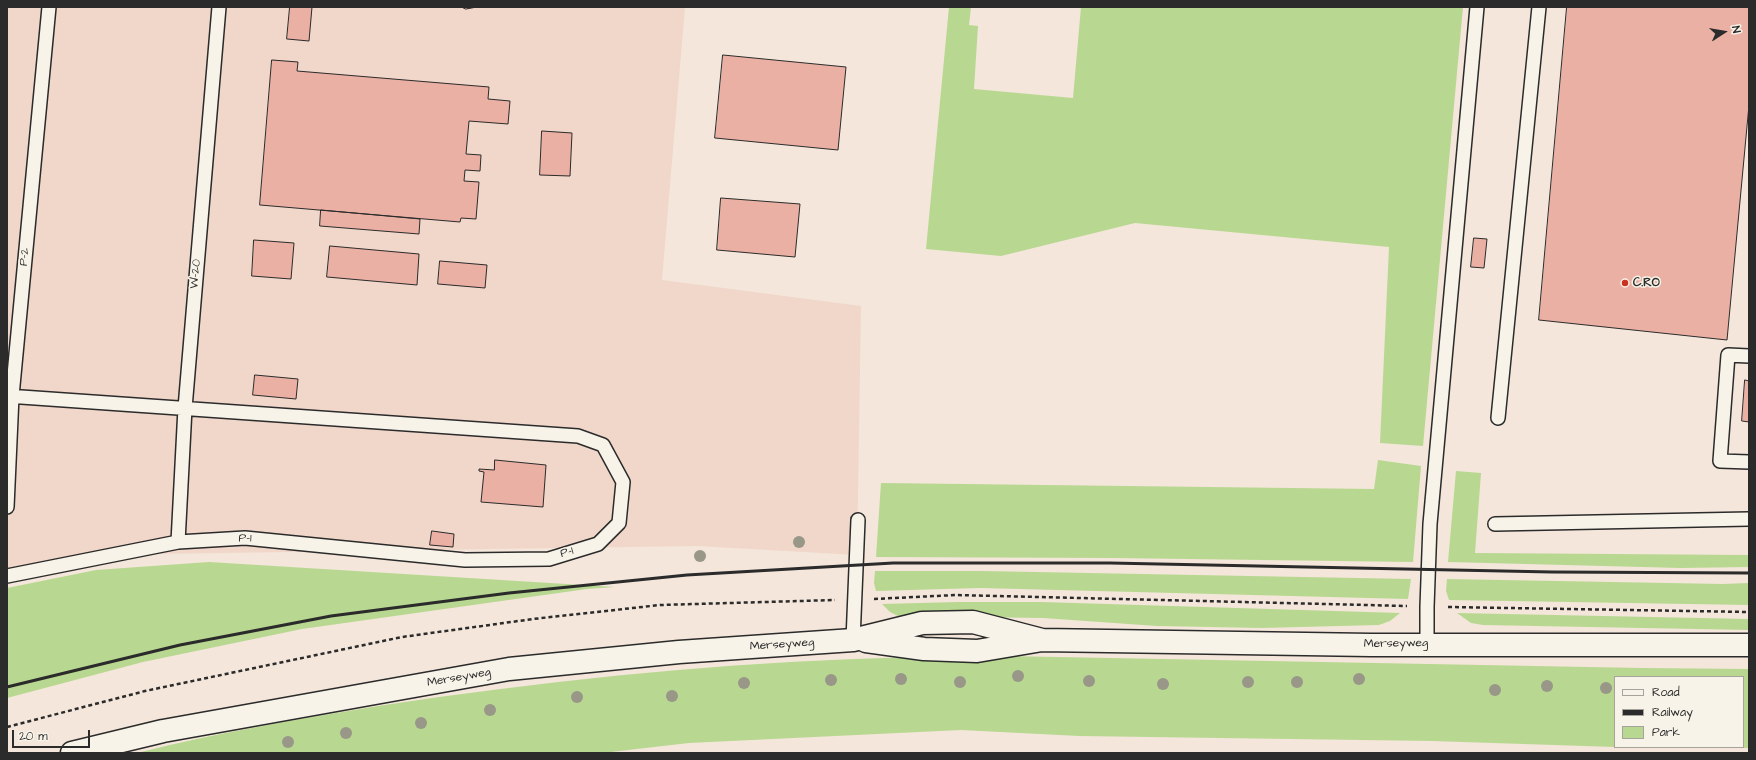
<!DOCTYPE html>
<html>
<head>
<meta charset="utf-8">
<style>
  body { margin:0 }
  #map { position:relative; width:1756px; height:760px; overflow:hidden; background:#f4e6da; font-family:"Architects Daughter",sans-serif }
  canvas { display:block }
  .frame { position:absolute; inset:0; border:8px solid #2b2b2b; pointer-events:none }
  .legend { position:absolute; left:1614px; top:676px; width:130px; height:72px; box-sizing:border-box; background:#f7f3e8; border:1px solid #a5a39c; margin:0; padding:5px 7px; list-style:none; font-size:12px; color:#2b2b2b }
  .legend li { display:flex; align-items:center; gap:8px; height:20px }
  .legend b { width:20px; border:1px solid #a5a39c }
  .north { position:absolute; left:1704px; top:12px; width:40px; height:40px; -webkit-text-stroke:3px #f7f3e8; paint-order:stroke; rotate:78deg; font-size:11px; font-weight:700; line-height:16px; text-align:center; color:#2b2b2b }
  .north::after { content:''; display:block; margin:auto; width:14px; height:18px; background:#2b2b2b; clip-path:polygon(50% 0,100% 100%,50% 72%,0 100%) }
  .scale { position:absolute; left:12px; top:730px; width:78px; height:18px; box-sizing:border-box; border:2px solid #2b2b2b; border-top:0; padding-left:5px; font-size:12px; line-height:14px; white-space:nowrap; color:#2b2b2b; -webkit-text-stroke:3px #f7f3e8; paint-order:stroke }
</style>
</head>
<body>
<div id="map">
<canvas width="1756" height="760"></canvas>
<div class="frame"></div>
<ul class="legend">
<li><b style="height:5px;background:#f7f3e8"></b>Road</li>
<li><b style="height:5px;background:#2b2b2b"></b>Railway</li>
<li><b style="height:11px;background:#b8d891"></b>Park</li>
</ul>
<div class="north">N</div>
<div class="scale">20 m</div>
</div>
<script>
const c = document.querySelector('canvas').getContext('2d');
c.lineJoin = 'round';
function paint(path, color) { c.fillStyle = color; c.fill(path, 'evenodd'); }
function strokePath(path, color, width, dash) { c.strokeStyle = color; c.lineWidth = width; c.lineCap = dash ? 'butt' : 'round'; c.setLineDash(dash || []); c.stroke(path); }
function label(font, color, halo, rows, align = 'center') {
  c.font = font + ' "Architects Daughter",sans-serif'; c.lineWidth = 3; c.setLineDash([]); c.textBaseline = 'middle'; c.strokeStyle = halo; c.fillStyle = color; for (const [text, x, y, turn = 0] of rows) {
    c.save(); c.translate(x, y); c.rotate((+turn || 0) * Math.PI / 180); c.textAlign = isNaN(turn) ? turn : align; if (halo) c.strokeText(text, 0, 0); c.fillText(text, 0, 0); c.restore();
  }
}
paint(new Path2D(`
  M7 7H685L662 280 861 306 857 555 698 546 85 555 7 582Z`), '#f1d6ca');
paint(new Path2D(`
  M949 7H971L969 25 978 26 974 89 1073 98 1081 7H1463L1423 446 1380 443 1389 247 1135 223 1001 256 926 249Z
  M1378 460 1421 466 1413 562 1113 558 876 557 881 483 1374 489Z
  M1456 471 1481 473 1475 553 1749 555V567L1681 568 1448 562Z
  M209 562 615 587 587 589 302 629 143 662 7 698V588L96 570Z
  M875 571H981L1411 579 1408 599 980 588 876 591 874 583Z
  M1447 579 1723 584 1749 583V605L1449 600 1446 591Z
  M957 602H1042L1400 613 1390 621 1379 625 1262 628 1157 626 1043 618 976 617 902 618 890 612 882 604Z
  M1457 613 1749 619V630L1483 625 1471 623Z
  M1004 656 1641 668 1749 669V748L1629 747H1743V677H1615V747L1432 741 1079 736 961 730 689 743 602 753H137C216 733 298 719 378 706 536 682 695 665 854 659 904 657 954 657 1004 656Z`), '#b8d891');
const building = new Path2D(`
  M290 7H312L309 41 287 39Z
  M461 7H460H477L466 9Z
  M1567 7H1749V105L1727 340 1539 320Z
  M723 55 846 67 838 150 715 138Z
  M272 60 298 62 297 71 489 87 488 99 510 101 508 124 469 121 466 154 481 155 480 171 465 170 464 181 479 182 476 219 461 218 460 222 260 205Z
  M542 131 572 133 570 176 540 175Z
  M721 198 800 204 795 257 717 250Z
  M321 210 420 219 419 234 320 226Z
  M1474 238 1487 239 1484 268 1471 267Z
  M254 240 294 243 291 279 252 276Z
  M330 246 419 254 417 285 327 277Z
  M440 261 487 265 485 288 438 284Z
  M255 375 298 379 296 399 253 395Z
  M1745 380 1749 381V422L1742 421Z
  M495 460 546 465 543 507 481 502 484 472 479 471V469L494 470Z
  M432 531 454 534 453 547 430 545Z`);
paint(building, '#eab0a4');
strokePath(building, '#2b2b2b', 1);
const lane = new Path2D(`
  M1749 356 1728 355 1720 461 1749 462
  M7 396 578 436 603 445 623 482 619 523 598 544 549 559 465 560 245 538 178 542 7 576
  M1498 418 1539 7
  M7 507 12 396 49 7
  M1495 524 1749 519
  M178 542 185 408 219 7
  M853 640 858 520
  M1427 644V607L1430 524 1477 7`);
const secondary = new Path2D(`
  M866 641 924 649 977 651 1042 640 1371 645H1749
  M72 753 163 731 509 669 679 652 853 640 922 623 973 622 1042 640`);
strokePath(lane, '#2b2b2b', 16);
strokePath(secondary, '#2b2b2b', 25);
strokePath(new Path2D(`
  M874 599 956 595 1407 606
  M1448 607 1749 612
  M7 727 145 691 402 637 533 619 660 605 835 600`), '#2b2b2b', 2.5, [4, 3]);
strokePath(lane, '#f7f3e8', 13);
strokePath(secondary, '#f7f3e8', 22);
strokePath(new Path2D(`
  M7 687 180 645 331 616 509 593 687 575 893 563H1110L1552 572 1749 573`), '#2b2b2b', 3);
c.fillStyle = '#999788';
for (const [x, y] of [
  [799,542],
  [700,556],
  [1018,676],
  [901,679],
  [1359,679],
  [831,680],
  [1089,681],
  [960,682],
  [1248,682],
  [1297,682],
  [744,683],
  [1163,684],
  [1547,686],
  [1606,688],
  [1495,690],
  [672,696],
  [577,697],
  [490,710],
  [421,723],
  [346,733],
  [288,742]
]) { c.beginPath(); c.arc(x, y, 6, 0, 2 * Math.PI); c.fill(); }
for (const [x, y, r, color] of [
  [1625,283,4,"#c8321e"]
]) { const dot = new Path2D(); dot.arc(x, y, r, 0, 2 * Math.PI); c.fillStyle = color; c.fill(dot); strokePath(dot, '#f7f3e8', 1.5); }
label('12px', '#2b2b2b', '#f7f3e8', [
  ["P-2",25,257,-85],
  ["W-20",196,274,-85],
  ["P-1",245,539,1],
  ["P-1",567,553,-17],
  ["Merseyweg",1396,644,-1],
  ["Merseyweg",782,645,-4],
  ["Merseyweg",459,678,-10]
]);
label('bold 12px', '#2b2b2b', '#f7f3e8', [
  ["C.RO",1633,283]
], 'left');
</script>
</body>
</html>
